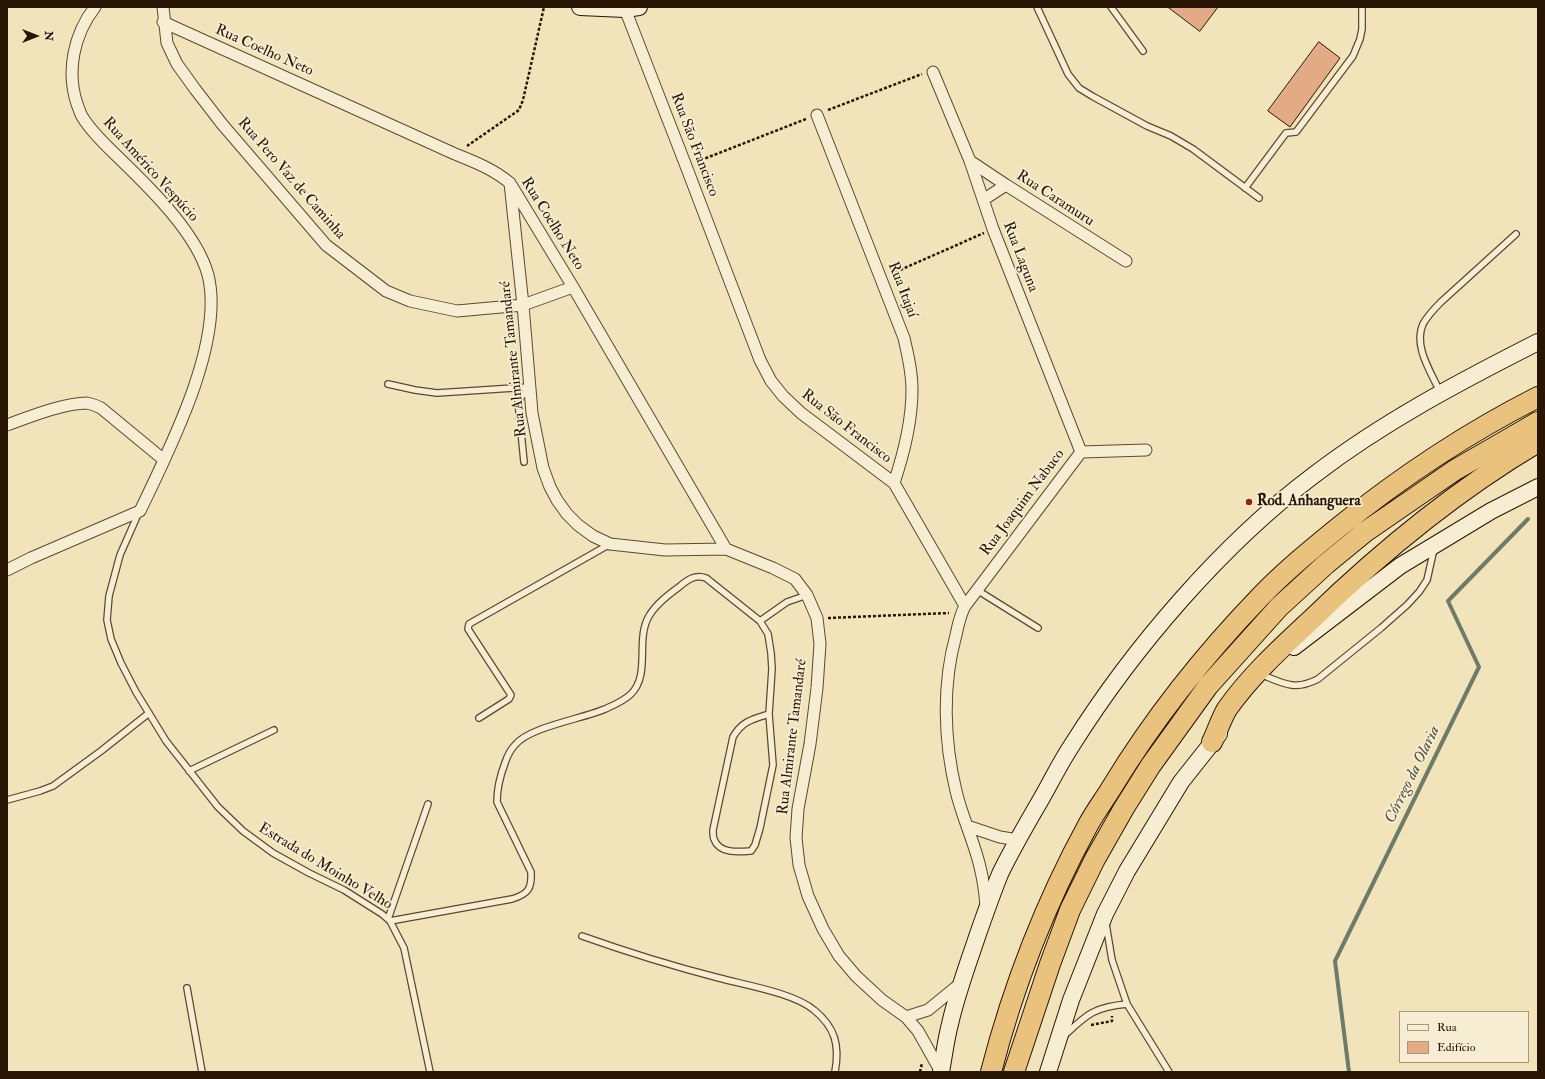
<!DOCTYPE html>
<html>
<head>
<meta charset="utf-8">
<style>
  body { margin:0 }
  #map { position:relative; width:1545px; height:1079px; overflow:hidden; background:#f2e4ba; font-family:"IM FELL Double Pica",serif }
  canvas { display:block }
  .frame { position:absolute; inset:0; border:8px solid #291504; pointer-events:none }
  .legend { position:absolute; left:1399px; top:1011px; width:130px; height:52px; box-sizing:border-box; background:#f7edd2; border:1px solid #a59780; margin:0; padding:5px 7px; list-style:none; font-size:12px; color:#291504 }
  .legend li { display:flex; align-items:center; gap:8px; height:20px }
  .legend b { width:20px; border:1px solid #a59780 }
  .north { position:absolute; left:16px; top:16px; width:40px; height:40px; -webkit-text-stroke:3px #f7edd2; paint-order:stroke; rotate:90deg; font-size:11px; font-weight:700; line-height:16px; text-align:center; color:#291504 }
  .north::after { content:''; display:block; margin:auto; width:14px; height:18px; background:#291504; clip-path:polygon(50% 0,100% 100%,50% 72%,0 100%) }
</style>
</head>
<body>
<div id="map">
<canvas width="1545" height="1079"></canvas>
<div class="frame"></div>
<ul class="legend">
<li><b style="height:5px;background:#f7edd2"></b>Rua</li>
<li><b style="height:11px;background:#e2ab85"></b>Edifício</li>
</ul>
<div class="north">N</div>
</div>
<script>
const c = document.querySelector('canvas').getContext('2d');
c.lineJoin = 'round';
function strokePath(path, color, width, dash) { c.strokeStyle = color; c.lineWidth = width; c.lineCap = dash ? 'butt' : 'round'; c.setLineDash(dash || []); c.stroke(path); }
function paint(path, color) { c.fillStyle = color; c.fill(path, 'evenodd'); }
function label(font, color, halo, rows, align = 'center') {
  c.font = font + ' "IM FELL Double Pica",serif'; c.lineWidth = 3.5; c.setLineDash([]); c.textBaseline = 'middle'; c.strokeStyle = halo; c.fillStyle = color; for (const [text, x, y, turn = 0] of rows) {
    c.save(); c.translate(x, y); c.rotate((+turn || 0) * Math.PI / 180); c.textAlign = isNaN(turn) ? turn : align; if (halo) c.strokeText(text, 0, 0); c.fillText(text, 0, 0); c.restore();
  }
}
strokePath(new Path2D(`
  M1349 1072 1335 961 1479 667 1448 601 1528 519`), '#6e7b69', 4);
const building = new Path2D(`
  M1168 7H1218L1200 31Z
  M1319 42 1340 58 1290 127 1268 111Z`);
paint(building, '#e2ab85');
strokePath(building, '#291504', 1);
const service = new Path2D(`
  M1037 7 1068 74 1079 88 1092 96 1147 126 1171 136 1193 149 1259 198
  M1111 7 1143 51
  M1245 188 1286 133 1296 132 1353 56 1360 39 1362 29V7
  M388 384 415 390 437 393 529 387
  M1440 392C1431 372 1413 346 1423 324 1428 315 1434 309 1441 302L1516 234
  M524 462 518 401 529 387
  M139 512 120 555 109 596 107 620 111 639 121 663 136 692 166 741 218 807 243 831 273 853 309 873 344 890 382 914 390 921 404 948 430 1072
  M977 590 1038 628
  M760 621 787 602 807 595
  M1265 676C1286 685 1297 690 1318 679L1381 628 1407 605 1419 592 1427 580 1434 549
  M479 718 509 699 511 695 468 629 469 624 610 544
  M189 771 274 730
  M7 800 40 791 53 786 101 751 149 713
  M388 919 428 804
  M390 921 512 899C528 894 532 889 531 872L497 802C497 788 500 776 505 763 507 757 510 750 515 745 529 727 582 719 605 709 614 705 624 701 631 694 651 674 635 640 649 616 656 604 668 595 679 587 687 580 695 574 706 578L760 621 768 634 771 653 772 669 769 714 773 765 760 828 755 845 751 851C739 852 719 854 714 839 713 837 713 832 713 830L733 737C742 721 753 719 769 714
  M1106 924 1112 960 1127 1004 1169 1072
  M582 936C627 952 672 966 719 978 745 985 794 993 814 1010 835 1027 840 1045 835 1072
  M187 988 202 1072
  M1066 1034C1088 1013 1096 1007 1127 1004`);
const minor = new Path2D(`
  M163 7 167 43 177 64 195 89 222 124 326 245 386 291 410 301 457 311 523 305 573 287
  M625 9 686 166 760 360 771 381 783 396 801 413 894 483 965 606C960 615 958 625 956 635 942 685 944 741 956 791 962 817 974 841 980 867 983 879 985 893 986 906
  M163 22 455 154C475 162 493 169 510 183L573 287 726 549
  M933 72 970 161 993 229 1081 452
  M817 115 904 338C908 355 912 372 912 390 912 421 904 453 894 483
  M970 161 1006 185 1126 261
  M510 183 523 305 532 413 543 468 550 487 557 500 567 514 578 525 593 536 610 544 665 550 726 549 773 568 795 579 807 595 817 618 820 644 817 688 810 744 798 809 796 838 799 865 808 896 823 929 839 956 856 976 882 1000 906 1017 918 1031 941 1072
  M983 200 1006 185
  M7 425C29 417 64 403 87 403 92 404 97 406 101 408L164 460
  M7 570 31 558 140 511C169 450 225 342 208 275 197 234 151 189 121 160 108 147 93 134 83 118 80 114 79 108 77 104 66 71 74 34 95 7
  M965 606 1081 452 1146 450
  M967 826 1000 837 1018 840
  M906 1017 928 1010 961 983`);
const secondary = new Path2D(`
  M580 7 625 9 639 7
  M1294 647 1400 566 1491 511 1538 487
  M941 1072C944 1056 946 1039 950 1024 957 993 968 964 978 934 985 914 992 894 1000 874 1012 849 1026 825 1040 801 1051 782 1060 763 1072 745 1133 648 1222 544 1314 475 1383 422 1461 381 1538 342
  M1048 1072 1071 1000 1105 914 1127 871 1181 782 1219 734`);
const motorway = new Path2D(`
  M1212 742C1217 732 1221 719 1227 709 1251 675 1282 647 1312 619 1381 552 1455 491 1538 442
  M991 1072C1013 987 1046 902 1088 825 1095 812 1104 800 1112 787 1154 718 1205 654 1261 596 1285 571 1312 549 1339 527 1401 477 1467 433 1538 397
  M1014 1072 1050 964 1070 910 1095 859 1124 808 1151 765 1208 686 1279 607 1326 564 1365 532 1455 470 1538 422`);
strokePath(service, '#5b4932', 8);
strokePath(minor, '#5b4932', 13);
strokePath(secondary, '#291504', 18);
strokePath(motorway, '#291504', 22);
strokePath(new Path2D(`
  M828 110 922 74
  M467 146 519 110 523 100 544 7
  M696 162 806 119
  M891 274 984 233
  M828 618 949 613
  M1091 1025 1112 1021V1016
  M920 1072 922 1063`), '#291504', 2.5, [3, 2]);
strokePath(service, '#f7edd2', 5.5);
strokePath(minor, '#f7edd2', 11);
strokePath(secondary, '#f7edd2', 16);
strokePath(motorway, '#e9c27d', 20);
for (const [x, y, r, color] of [
  [1249,502,4,"#8f2418"]
]) { const dot = new Path2D(); dot.arc(x, y, r, 0, 2 * Math.PI); c.fillStyle = color; c.fill(dot); strokePath(dot, '#f7edd2', 1.5); }
label('15px', '#291504', '#f7edd2', [
  ["Rua Coelho Neto",264,51,24],
  ["Rua São Francisco",694,145,69],
  ["Rua Américo Vespúcio",150,170,48],
  ["Rua Pero Vaz de Caminha",291,179,49],
  ["Rua Caramuru",1055,199,33],
  ["Rua Coelho Neto",552,224,58],
  ["Rua Laguna",1020,257,69],
  ["Rua Itajaí",902,290,69],
  ["Rua Almirante Tamandaré",514,359,-96],
  ["Rua São Francisco",846,427,38],
  ["Rua Joaquim Nabuco",1023,503,-53],
  ["Rua Almirante Tamandaré",793,737,-83],
  ["Estrada do Moinho Velho",325,867,31]
]);
label('bold 15px', '#291504', '#f7edd2', [
  ["Rod. Anhanguera",1257,502]
], 'left');
label('italic 16px', '#51503f', '#f7edd2', [
  ["Córrego da Olaria",1413,775,-64]
]);
</script>
</body>
</html>
